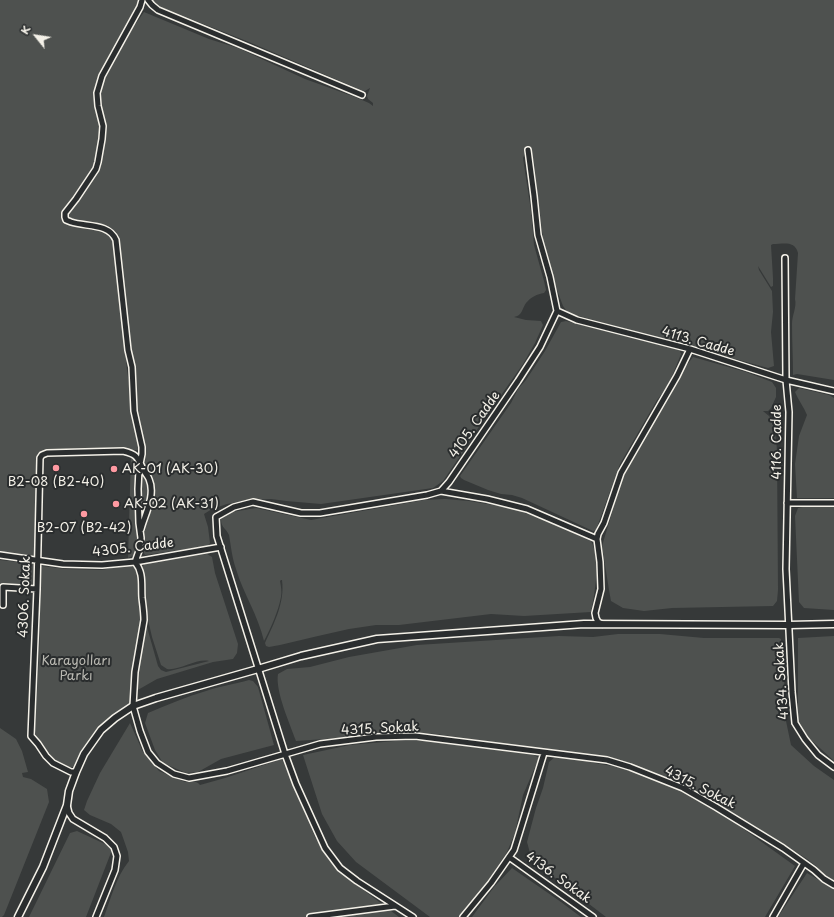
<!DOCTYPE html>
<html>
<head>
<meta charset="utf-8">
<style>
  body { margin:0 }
  #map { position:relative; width:834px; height:917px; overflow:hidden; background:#363939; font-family:"Playpen Sans",sans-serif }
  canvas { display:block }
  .north { position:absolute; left:16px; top:16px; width:40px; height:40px; -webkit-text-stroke:3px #2a2d2e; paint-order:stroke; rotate:300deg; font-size:11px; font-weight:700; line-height:16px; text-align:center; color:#f4f1e8 }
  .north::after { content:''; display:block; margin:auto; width:14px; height:18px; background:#f4f1e8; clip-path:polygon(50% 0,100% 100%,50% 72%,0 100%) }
</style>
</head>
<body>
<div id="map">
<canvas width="834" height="917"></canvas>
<div class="north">K</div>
</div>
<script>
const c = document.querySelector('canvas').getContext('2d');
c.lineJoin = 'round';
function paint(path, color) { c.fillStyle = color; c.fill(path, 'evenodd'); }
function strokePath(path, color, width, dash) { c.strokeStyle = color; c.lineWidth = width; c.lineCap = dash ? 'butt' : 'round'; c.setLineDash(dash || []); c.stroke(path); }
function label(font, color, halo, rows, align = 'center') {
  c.font = font + ' "Playpen Sans",sans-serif'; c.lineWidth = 4; c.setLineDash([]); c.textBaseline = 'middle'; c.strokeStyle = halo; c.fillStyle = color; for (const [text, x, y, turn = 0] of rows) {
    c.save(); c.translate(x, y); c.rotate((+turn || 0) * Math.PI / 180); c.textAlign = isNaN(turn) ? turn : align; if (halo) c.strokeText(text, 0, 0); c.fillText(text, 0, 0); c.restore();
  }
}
paint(new Path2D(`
  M0 0H139V3L107 63 96 84 95 99 102 125 96 165 79 192 63 213 61 216 62 220 66 222 104 230 109 233 114 239 117 261 121 312 127 370 134 419 140 446 138 450H129L44 452 39 455 37 458 36 555 35 556 9 552H0Z
  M150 0H834V380L797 374 793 375C793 358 792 341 792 324 792 315 797 307 795 299L798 253C795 240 783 244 773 244L771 245 773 278V286L771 287 758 266 759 270 772 291 773 312 771 332 774 366 768 368 568 313 563 306 557 290 543 239 534 163 530 147H527L523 158 531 211 534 245 544 281 546 290 544 293C537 294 531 297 526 303 522 309 522 316 514 317L526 320 541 321 543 325 535 343 523 364 480 425 465 449 443 481 433 488 321 504 286 501 271 499 247 500 227 504 212 509 204 514 208 527 210 543 208 546 145 555 142 549 143 525 153 493 143 461 144 452 137 420 126 331 119 258 112 232 67 219V212L97 171 105 140V127L100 109 99 94 100 88 132 29 144 12 209 39 238 48 305 79 355 97 369 103 373 106V103L368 99 367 96 370 88 365 91 361 90 249 42 153 4Z
  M566 321 635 339 679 349 681 354 668 386 657 400 620 464 596 530 593 531 522 498 512 495 501 494 488 490 464 480 461 478 460 476 511 403 518 389 526 380 545 351 561 322Z
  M693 357 746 372 772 382 776 388V397L771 408 768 411H763C764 412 768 415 769 416 774 422 777 443 777 452L778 590 777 601 773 606 672 608 644 611 623 608 611 601 609 590 602 546 622 479 626 468 668 400 683 370Z
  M799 388 829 395 834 398V498H797L795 464 799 436 807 415C804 407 798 400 795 392Z
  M131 455C137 461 138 461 137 470L139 534 138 549 135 555 128 558Z
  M141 473H143L149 483 150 497 141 522 140 500Z
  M445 499 469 501 511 508 544 520 591 541C601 559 595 592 591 612L524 616 491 614 399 625H376L349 629 318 636 280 645 269 647 266 646 265 643C274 623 285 603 282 580H281L280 581C281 586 282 592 281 597 278 612 271 628 264 641 258 615 243 593 236 569 232 558 231 546 229 535 226 528 221 528 221 519L232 512 256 508 311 520 424 500Z
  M807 506 834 507V610L804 608 799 602 795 516 798 508Z
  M207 554 212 557 215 573 238 644 237 653 233 659 213 662 157 679 136 691 137 666 145 620 158 666 161 670 166 672 209 661C197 658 179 671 167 669 165 668 163 666 161 665L152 637 144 602 143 567 145 561H156Z
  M0 560 35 564V586L0 583Z
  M127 565H131L135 568 139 574 142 615 131 702C122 711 112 716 103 725 90 738 84 750 75 767 71 767 67 767 63 766 48 761 37 744 35 730L39 655 41 566 66 569 102 570Z
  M618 634H660L704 638H779L781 639 787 719 786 721 791 745 814 766 834 780V881L826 876 816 866 807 859 779 841 710 800 640 768 619 760 599 756 578 754 436 734 410 732 390 733 368 736 296 741C290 724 275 691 278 674L287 669 310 667 349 657 417 645 559 636 593 637Z
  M834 636V761L809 738 798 723V638Z
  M249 680 253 681 258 687 274 745 221 759 198 772 186 773 163 763 155 750 145 723 148 713C167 705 186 697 206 691 220 686 235 684 249 680Z
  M130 723 143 752 159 771 185 782H196L198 783 200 785 225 778 282 759 315 837 329 860 353 882 399 917H104C111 898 116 877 129 861L128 852 121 832 111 824 90 815 84 810 87 801 100 773Z
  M0 728 16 739 22 751 28 772 22 773 23 777 31 779 47 789 49 802 4 915 2 917H0Z
  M395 741H426L534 755 539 758 523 795 515 833 507 852 488 881 458 917H430L356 862 337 841 322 814 303 755 350 745Z
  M555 757 586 760 594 763 618 767 643 774 681 790 713 807 795 866 765 917H606L533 861 530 853 527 842 536 808 543 788 549 762Z
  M77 831 105 844 112 850 86 917H29L70 833Z
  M512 868 561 902 581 917H472L494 887Z
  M807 873 834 889V917H778Z`), '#4e514f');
const minor = new Path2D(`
  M142 0 140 7 102 76 97 93 98 106 103 126 102 139 98 162 96 169 76 199 65 213V217L66 220 71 222C86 227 109 223 116 240L128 350 132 367 134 411 142 447V454L139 469 138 489 139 523 141 538 140 548 135 562C144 573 141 585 142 598 143 606 144 613 144 620L135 672 133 706 140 731 148 752 157 763 174 774 189 778 227 771 320 744 376 737 415 736 607 760 630 767 683 788 716 807 783 848 814 870 824 879 834 885
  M148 0 152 5 158 10 362 95
  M785 258 786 380 789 412 786 569 792 692 795 723 805 739 818 755 834 767
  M557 311 577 320 690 349 786 380 834 391
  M441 491 487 499 527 509 597 539
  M787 503H834
  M0 555 63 564 102 565 135 562 221 547
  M3 605V587L37 589
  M602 624 598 622 596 618 595 613 601 589 600 562 597 539 598 534 604 523 621 473 677 376 690 349
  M76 772H71L53 763 46 756 38 744 31 736 37 589 40 458 42 455 47 453 123 451C136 454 137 456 143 469 144 472 148 476 149 479 156 495 145 514 141 529
  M67 805 69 813 73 819 105 838 114 847 117 856 115 870 96 917
  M509 857 593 917
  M310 917 395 906
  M413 917 357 881 340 868 325 848 296 784 285 754 217 536 216 517 234 507 253 502 301 513H320L427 495 441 491 449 482 518 381 540 347 557 311 550 277 538 235 534 196 528 150
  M463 917 491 883 514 850 544 753
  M773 917 804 863`);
const tertiary = new Path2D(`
  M18 917 43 867 67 805 69 791 76 772 84 754 101 730 115 718 133 706 156 698 258 669 301 656 377 639 584 624 789 625 834 624`);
strokePath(minor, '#f4f1e8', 8);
strokePath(tertiary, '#f4f1e8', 9);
strokePath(minor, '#2a2d2e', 5);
strokePath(tertiary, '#2a2d2e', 6);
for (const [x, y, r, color] of [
  [56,468,4,"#ff9aa2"],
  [114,469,4,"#ff9aa2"],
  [116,504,4,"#ff9aa2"],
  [84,514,4,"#ff9aa2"]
]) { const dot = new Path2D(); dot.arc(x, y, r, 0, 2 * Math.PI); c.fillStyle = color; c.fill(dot); strokePath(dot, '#2a2d2e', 1.5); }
label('13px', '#f4f1e8', '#2a2d2e', [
  ["4113. Cadde",698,342,16],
  ["4105. Cadde",475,425,-55],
  ["4116. Cadde",777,442,-90],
  ["4305. Cadde",133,548,-7],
  ["4306. Sokak",25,597,-88],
  ["4134. Sokak",782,681,-94],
  ["4315. Sokak",380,729,-3],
  ["4315. Sokak",700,788,27],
  ["4136. Sokak",558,878,36]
]);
label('13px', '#f4f1e8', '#2a2d2e', [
  ["AK-01 (AK-30)",122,469],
  ["B2-08 (B2-40)",56,482,"center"],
  ["AK-02 (AK-31)",124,504],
  ["B2-07 (B2-42)",84,528,"center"]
], 'left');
label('13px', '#bab9b2', '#2a2d2e', [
  ["Karayolları",76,661],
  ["Parkı",76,676]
]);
</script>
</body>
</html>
